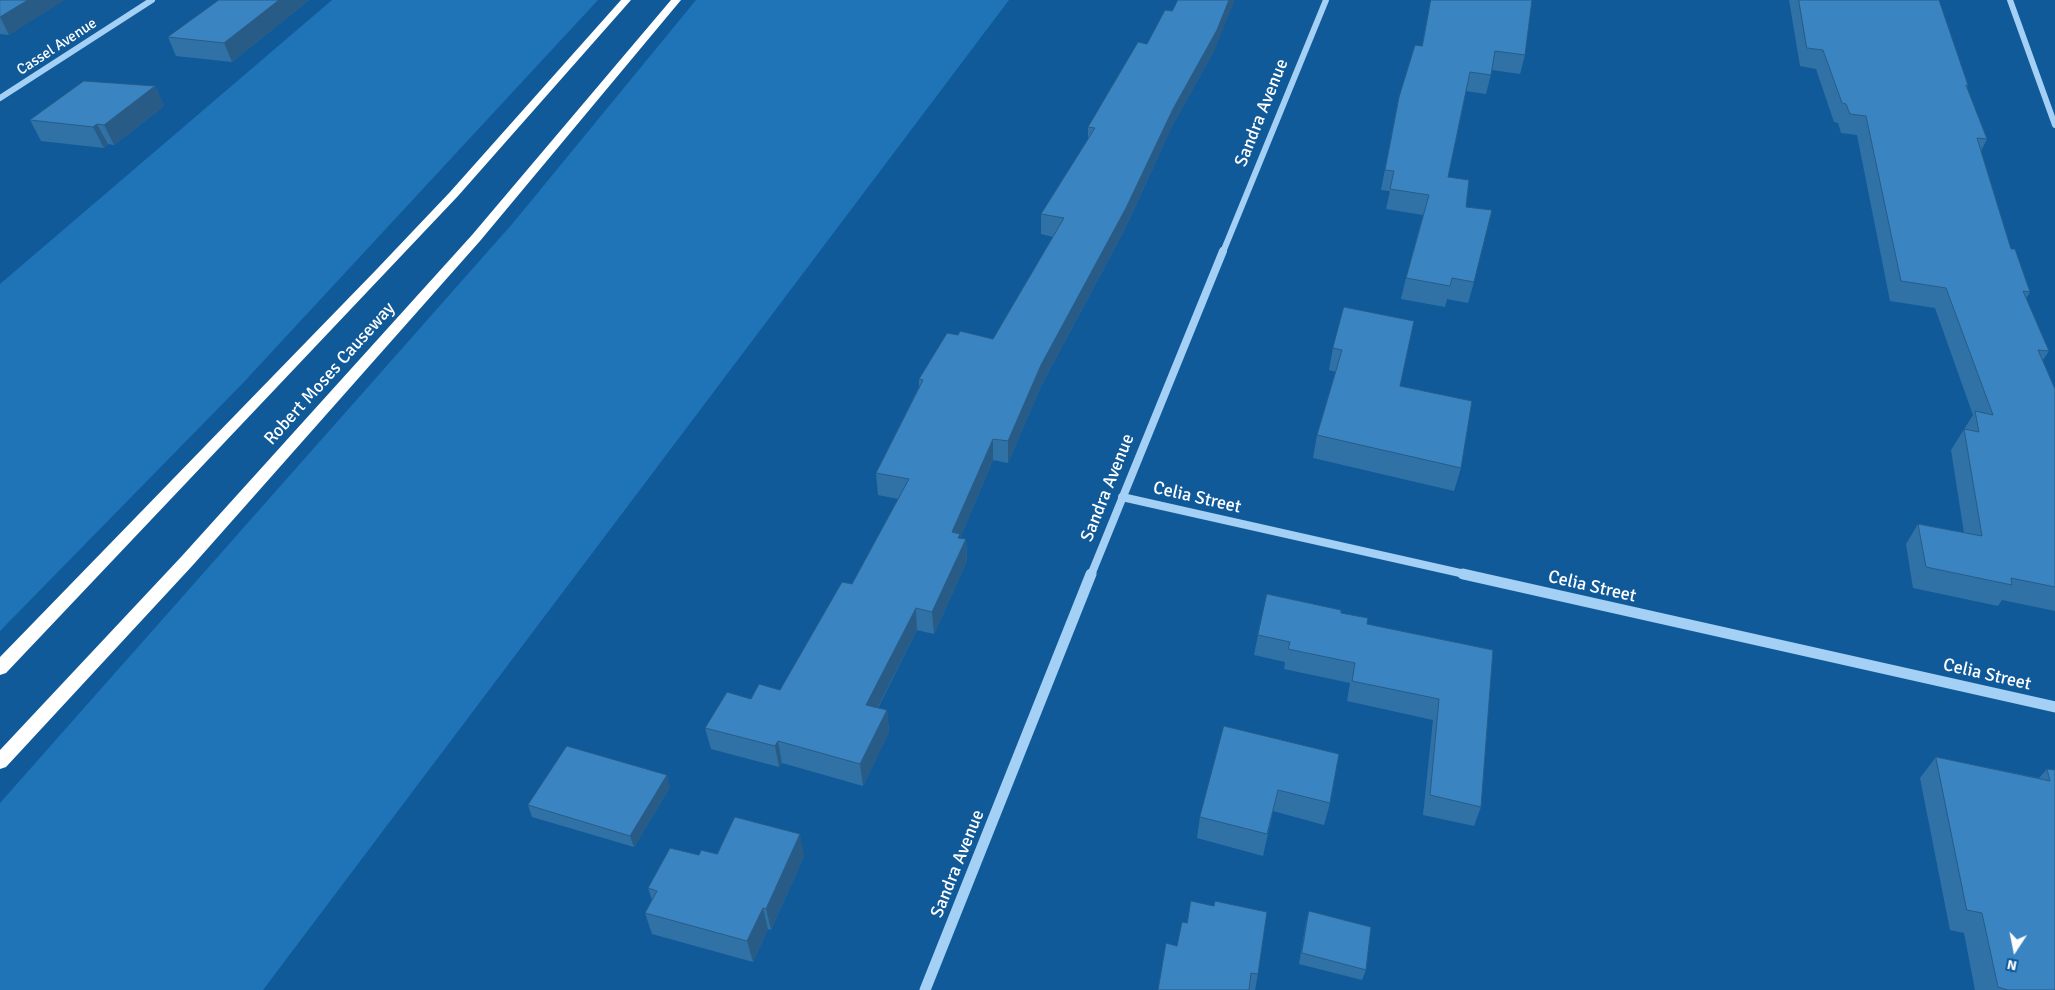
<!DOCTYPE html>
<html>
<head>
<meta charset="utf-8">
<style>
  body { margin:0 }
  #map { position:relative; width:2055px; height:990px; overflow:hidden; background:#115a99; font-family:Signika,sans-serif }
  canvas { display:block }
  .north { position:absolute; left:1990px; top:925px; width:50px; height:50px; -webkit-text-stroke:4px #115a99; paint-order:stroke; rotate:191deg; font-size:14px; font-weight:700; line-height:20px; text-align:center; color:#fff }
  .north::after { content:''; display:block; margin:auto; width:18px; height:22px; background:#fff; clip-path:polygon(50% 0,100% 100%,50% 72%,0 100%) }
</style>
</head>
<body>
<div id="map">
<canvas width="2055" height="990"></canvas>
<div class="north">N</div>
</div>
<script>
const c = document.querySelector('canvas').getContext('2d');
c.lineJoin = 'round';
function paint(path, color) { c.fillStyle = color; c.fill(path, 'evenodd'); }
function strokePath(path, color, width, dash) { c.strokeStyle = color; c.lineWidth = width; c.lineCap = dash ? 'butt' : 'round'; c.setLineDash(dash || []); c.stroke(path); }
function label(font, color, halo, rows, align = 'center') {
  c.font = font + ' Signika,sans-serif'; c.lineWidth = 4; c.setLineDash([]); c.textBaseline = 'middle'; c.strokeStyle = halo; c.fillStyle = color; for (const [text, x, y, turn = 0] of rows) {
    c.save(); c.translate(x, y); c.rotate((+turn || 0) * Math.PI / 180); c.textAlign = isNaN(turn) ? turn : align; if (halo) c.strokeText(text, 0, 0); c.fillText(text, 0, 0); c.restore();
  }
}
paint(new Path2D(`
  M332 0H598L242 384 0 631V284Z
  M696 0H1009L263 990H0V803L513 223Z`), '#1f73b7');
strokePath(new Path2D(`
  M2010 0 2055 125
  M0 98 152 0
  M1223 252 1326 0`), '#a3d0f4', 6);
strokePath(new Path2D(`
  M1122 497 1469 575
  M1091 575 1223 251`), '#a3d0f4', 8);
strokePath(new Path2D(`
  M1463 574 2055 707
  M925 990 1091 574`), '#a3d0f4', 11);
paint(new Path2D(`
  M621 0H631L458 196 6 673 0 675V657L375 271 450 192Z
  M671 0H681L480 241 193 565 6 767 0 769V750L181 557 472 235Z`), '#fff');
paint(new Path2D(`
  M0 0 9 35 0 34Z
  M219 0H309L232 62 176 56 168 37Z
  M1431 0 1525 55 1520 74 1492 70 1486 94 1466 91 1448 177 1466 207 1474 282 1468 303 1447 299 1445 307 1401 299 1406 278 1423 215 1386 209 1390 191 1381 190 1399 97 1422 46Z
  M1789 0H1939L1968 85 1967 88 1987 139 1981 151 2011 249 2030 292 2026 299 2049 351 2043 360 2055 389V611L2002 600 1998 606 1913 588 1906 544 1918 524 1964 533 1951 450 1973 415 1935 308 1890 301 1857 135 1841 133 1838 123 1834 122 1816 69 1800 66Z
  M1147 44 1215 49 1171 128 1125 229 1041 386 1008 463 993 460 960 538 966 539 967 561 934 634 917 630 878 708 887 710 889 732 863 786 782 763 779 767 711 749 705 728 751 699 780 690 852 584 898 499 878 495 876 473 919 387V379L958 335 993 339 1053 237 1041 234V214L1088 139V127Z
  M155 86 164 106 114 145 108 144 104 148 41 141 30 120Z
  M1344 307 1400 386 1461 468 1454 491 1313 458 1317 435 1336 372 1329 370 1333 348Z
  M1341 613 1367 624 1493 650 1481 807 1474 826 1423 815 1433 720 1347 701 1350 683 1284 669 1285 662 1254 655 1258 635Z
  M1224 726 1330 803 1324 825 1273 811 1263 856 1197 838 1200 817Z
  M1936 757 2039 778 2047 769 2055 770V990H1975L1964 933 1950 930 1920 778Z
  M670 787 634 847 532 817 528 805Z
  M717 854 804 856 771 930 768 929 753 962 652 934 645 913 652 900 648 888 699 855Z
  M1309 911 1366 970 1362 980 1299 964 1306 922Z
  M1166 943 1258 974 1255 990H1158Z`), '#3172a6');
paint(new Path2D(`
  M28 0H65L9 35 0 17Z
  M279 0H309L232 62 224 43Z
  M1229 0H1235L1215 49 1171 128 1125 229 1041 386 1008 463V441L1041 365 1173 109Z
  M155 86 164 106 114 145 104 125Z
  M97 124 108 144 104 148 93 127Z
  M993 439V460L960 538 966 539 967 561 934 634 932 612 952 532Z
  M916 608 917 630 868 726 866 705Z
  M887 710 889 732 863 786 860 764Z
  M778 741 782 763 779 767 775 746Z
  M667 775 670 787 634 847 630 836Z
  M800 834 804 856 771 930 766 909Z
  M763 908 768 929 753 962 747 941Z`), '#285c87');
const building = new Path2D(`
  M0 0H28L0 17Z
  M219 0H279L224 43 168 37Z
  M1178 0H1229L1217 30 1173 109 1126 208 1041 365 1008 441 993 439 952 532 960 534 958 538 966 539 932 612 916 608 866 705 887 710 860 764 778 741 775 746 705 728 727 692 751 699 759 684 780 690 842 582 852 584 909 479 876 473 923 380 919 379 947 333 958 335 960 331 993 339 1064 218 1041 214 1095 128 1088 127 1138 42 1147 44 1165 10 1172 11Z
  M1431 0H1532L1525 55 1495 51 1491 75 1470 72 1448 177 1469 180 1466 207 1492 210 1474 282 1452 278 1450 286 1406 278 1429 195 1390 189 1394 171 1385 170 1399 97 1415 45 1422 46Z
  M1799 0H1939L1968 85H1966L1987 139 1977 138 2011 249H2015L2030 292 2023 291 2049 351 2038 350 2055 389V587L2011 578 2012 585 1926 567 1918 524 1982 536 1964 429 1979 432 1975 411 1993 415 1946 288 1901 281 1866 116 1850 114 1846 104 1842 103 1823 50 1807 48Z
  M84 81 155 86 104 125 97 124 93 127 30 120Z
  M1344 307 1414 321 1400 386 1472 401 1461 468 1317 435 1342 350 1333 348Z
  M1267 594 1341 610V613L1368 618 1367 624 1493 650 1481 807 1430 795 1439 699 1352 681 1355 663 1288 649 1290 642 1258 635Z
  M1224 726 1339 754 1330 803 1278 790 1267 834 1200 817Z
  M567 746 667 775 630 836 528 805Z
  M1936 757 2050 781 2047 769 2055 770V990H2008L1998 987 1982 913 1967 910Z
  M735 817 800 834 766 909 763 908 747 941 645 913 657 891 648 888 670 848 699 855 701 850 717 854Z
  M1191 901 1214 906 1215 901 1267 912 1258 974 1251 973 1249 990H1158L1166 943 1177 946 1182 922 1187 923Z
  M1309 911 1371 927 1366 970 1302 953Z`);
paint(building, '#3984c1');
strokePath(building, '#285c87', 1);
label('15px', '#fff', '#115a99', [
  ["Cassel Avenue",57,47,-33]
]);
label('18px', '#fff', '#115a99', [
  ["Sandra Avenue",1262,113,-68],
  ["Robert Moses Causeway",330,374,-48],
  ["Sandra Avenue",1108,488,-68],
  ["Celia Street",1197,498,13],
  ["Celia Street",1592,587,13],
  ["Celia Street",1987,675,13],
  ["Sandra Avenue",958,864,-68]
]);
</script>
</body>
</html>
